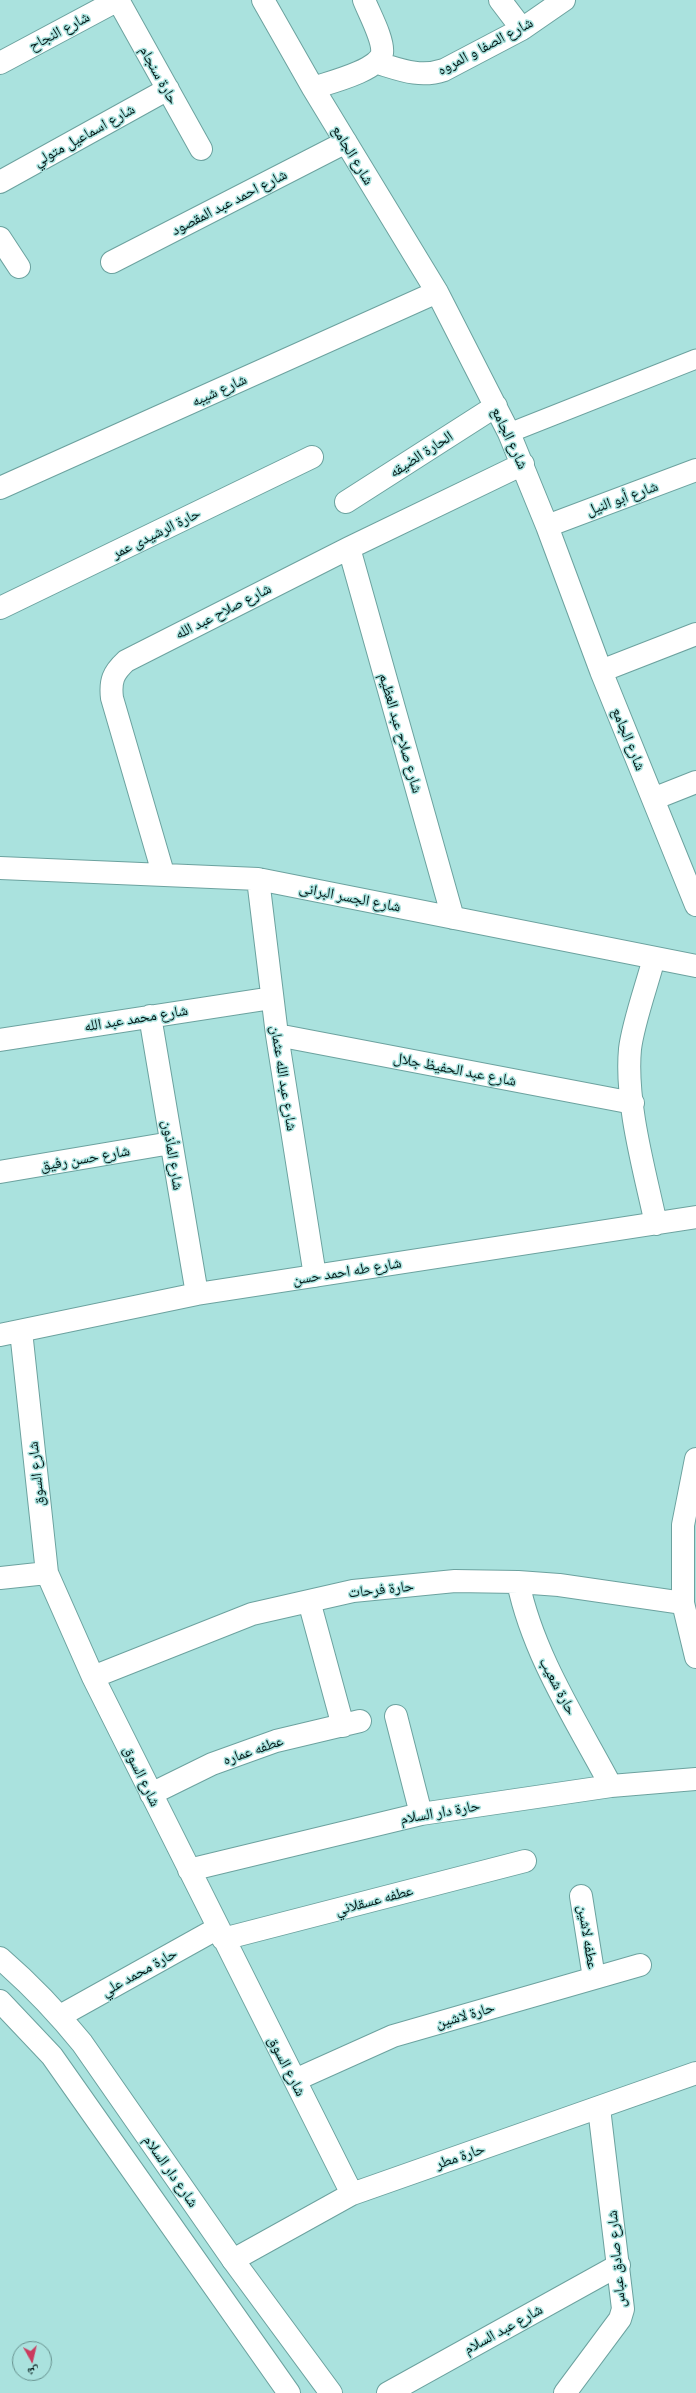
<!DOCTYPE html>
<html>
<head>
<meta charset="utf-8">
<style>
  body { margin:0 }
  #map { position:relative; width:696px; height:2393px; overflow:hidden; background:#aae2de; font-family:"Exo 2","Noto Naskh Arabic",sans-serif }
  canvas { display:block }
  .north { position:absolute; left:12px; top:2341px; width:40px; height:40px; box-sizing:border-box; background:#aae2de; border:1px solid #67918e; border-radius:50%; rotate:172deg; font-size:11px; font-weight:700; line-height:16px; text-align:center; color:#031817 }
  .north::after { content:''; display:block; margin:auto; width:14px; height:18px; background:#cb3b5e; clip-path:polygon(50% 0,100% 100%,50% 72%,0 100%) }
</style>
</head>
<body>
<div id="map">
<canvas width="696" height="2393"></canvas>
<div class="north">ش</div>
</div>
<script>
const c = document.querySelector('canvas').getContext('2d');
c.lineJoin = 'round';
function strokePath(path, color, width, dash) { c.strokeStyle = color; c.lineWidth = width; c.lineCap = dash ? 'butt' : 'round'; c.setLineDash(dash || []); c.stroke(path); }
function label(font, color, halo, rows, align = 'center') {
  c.font = font + ' "Exo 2","Noto Naskh Arabic",sans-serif'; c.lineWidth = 3; c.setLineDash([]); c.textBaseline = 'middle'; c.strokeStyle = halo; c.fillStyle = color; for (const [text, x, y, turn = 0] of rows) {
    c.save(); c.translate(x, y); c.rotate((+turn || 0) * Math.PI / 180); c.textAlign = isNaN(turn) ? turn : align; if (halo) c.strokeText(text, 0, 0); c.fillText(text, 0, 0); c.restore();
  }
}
const lane = new Path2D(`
  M509 433 696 359`);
const street = new Path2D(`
  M118 0 201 149
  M263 0 313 88 437 292 509 433 547 526 601 671 696 905
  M500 0 522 29
  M0 63 118 0
  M378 63C401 70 420 78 444 70L522 29 564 0
  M313 88C328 83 380 70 382 53 384 40 369 13 364 0
  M0 182 168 89
  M0 238 19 267
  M112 262 346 142
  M0 488 437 292
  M346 502 496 406
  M547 526 696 470
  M349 548 453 918
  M0 608 312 457
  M601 671 696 634
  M653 799 696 782
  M0 868 258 879 696 966
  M163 873 112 698C110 681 113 673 126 661L349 548 523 464
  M258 879 277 1035 315 1276
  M654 958C647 985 633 1023 630 1049 625 1103 645 1172 656 1224
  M150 1016 197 1294
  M277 1035 633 1103
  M0 1040 272 998
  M0 1172 171 1143
  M21 1331 47 1573 93 1677 352 2194
  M0 1335 197 1294 696 1217
  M696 1459 683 1525V1603L696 1657
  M0 1578 47 1573
  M518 1582C533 1655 576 1720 611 1786
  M309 1601 343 1726
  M93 1677 252 1614 353 1591 455 1581 518 1582 559 1585 683 1603
  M396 1716 421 1814
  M151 1794 212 1764 276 1741 360 1721
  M189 1870 421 1814 611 1786 696 1779
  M581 1896 594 1978
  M223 1939 525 1861
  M60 2016 218 1928
  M295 2080 393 2036 640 1965
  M233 2260 352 2194 696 2073
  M388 2393 619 2265
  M565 2393 620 2319 623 2309 599 2108`);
const secondary = new Path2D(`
  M0 1958C30 1984 57 2012 82 2043L233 2260 331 2393
  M0 2001 52 2056 289 2393`);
strokePath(lane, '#6ca29f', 21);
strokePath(street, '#6ca29f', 24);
strokePath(secondary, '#6ca29f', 24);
strokePath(lane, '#fff', 19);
strokePath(street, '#fff', 22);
strokePath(secondary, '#fff', 22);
label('15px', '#031817', '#aae2de', [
  ["شارع النجاح",59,31,-28],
  ["شارع الصفا و المروه",485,46,-28],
  ["حارة سنجام",159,75,61],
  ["شارع اسماعيل متولي",84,135,-29],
  ["شارع الجامع",353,155,59],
  ["شارع احمد عبد المقصود",229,202,-27],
  ["شارع شيبه",219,390,-24],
  ["شارع الجامع",510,438,65],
  ["الحارة الضيقه",421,454,-33],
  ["شارع أبو النيل",622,498,-20],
  ["حارة الرشيدى عمر",156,533,-26],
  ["شارع صلاح عبد الله",223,611,-27],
  ["شارع صلاح عبد العظيم",401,733,74],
  ["شارع الجامع",629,739,68],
  ["شارع الجسر البرانى",350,897,11],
  ["شارع محمد عبد الله",136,1018,-9],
  ["شارع عبد الحفيظ جلال",455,1069,11],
  ["شارع عبد الله عثمان",284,1078,81],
  ["شارع المأذون",173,1155,81],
  ["شارع حسن رفيق",85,1158,-10],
  ["شارع طه احمد حسن",347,1271,-9],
  ["شارع السوق",36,1474,-96],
  ["حارة فرحات",381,1589,-6],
  ["حارة شعيب",558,1686,62],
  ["عطفه عماره",253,1750,-19],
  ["شارع السوق",142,1776,64],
  ["حارة دار السلام",440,1812,-10],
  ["عطفه عسقلاني",374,1900,-15],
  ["عطفه لاشين",588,1937,81],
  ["حارة محمد علي",139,1972,-29],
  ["حارة لاشين",465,2015,-16],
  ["شارع السوق",287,2066,63],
  ["حارة مطر",460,2156,-19],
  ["شارع دار السلام",171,2171,55],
  ["شارع صادق عباس",616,2259,-95],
  ["شارع عبد السلام",503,2329,-29]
]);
</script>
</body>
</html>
